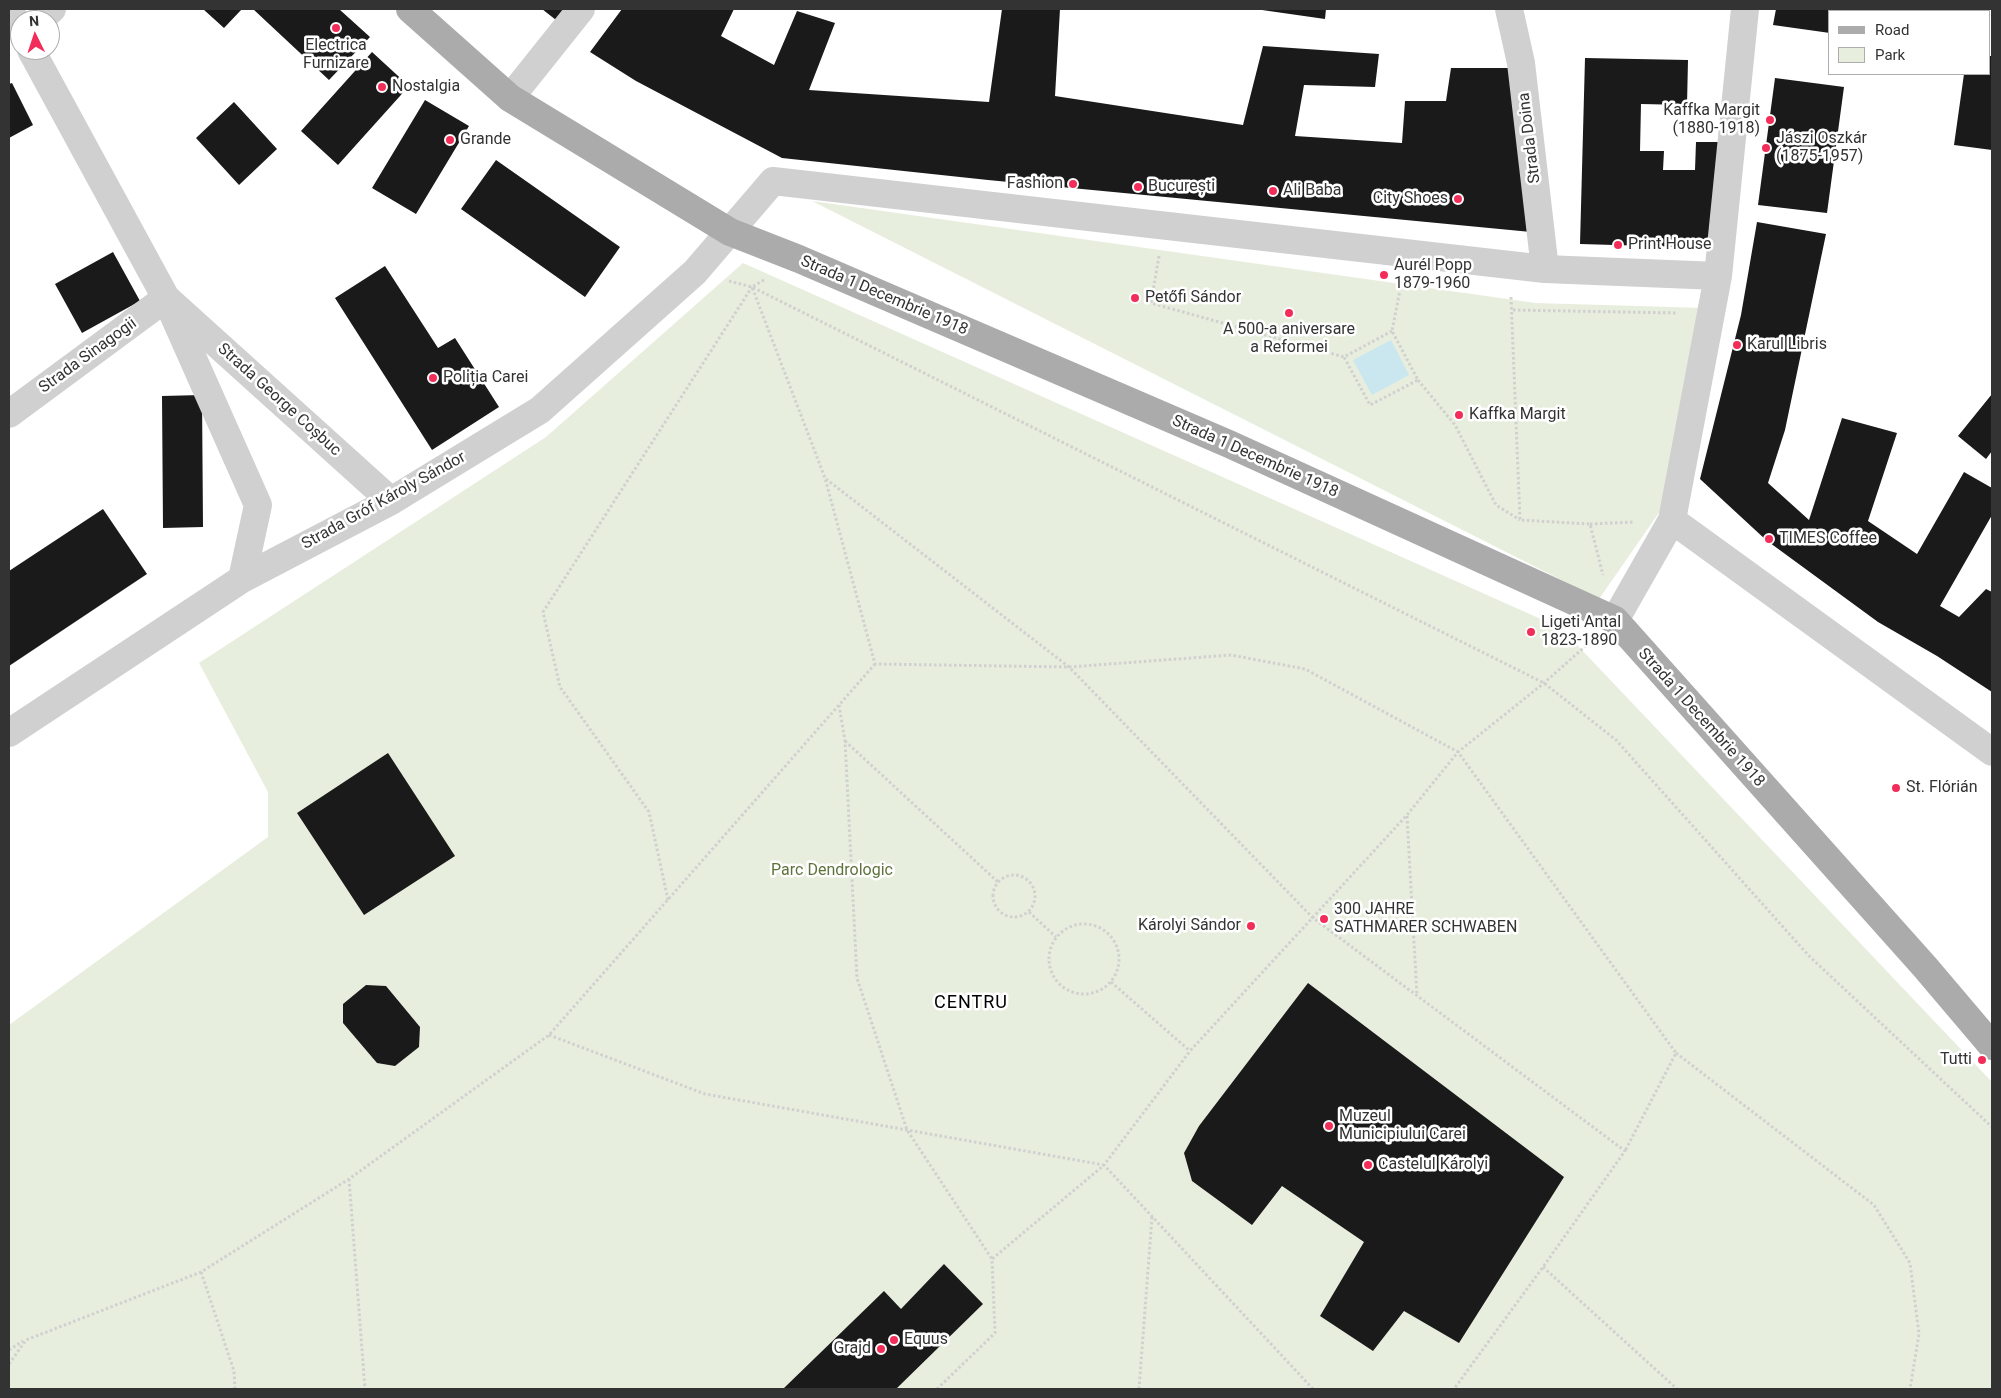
<!DOCTYPE html>
<html>
<head>
<meta charset="utf-8">
<style>
  body { margin:0 }
  #map { position:relative; width:2001px; height:1398px; overflow:hidden; background:#fff; font-family:Roboto,sans-serif }
  canvas { display:block }
  .frame { position:absolute; inset:0; border:10px solid #333; pointer-events:none }
  .legend { position:absolute; left:1828px; top:10px; width:162px; height:65px; box-sizing:border-box; background:#fff; border:1px solid #adadad; margin:0; padding:6px 9px; list-style:none; font-size:15px; color:#333 }
  .legend li { display:flex; align-items:center; gap:10px; height:25px }
  .legend b { width:25px; border:1px solid #adadad }
  .north { position:absolute; left:10px; top:10px; width:50px; height:50px; box-sizing:border-box; background:#fff; border:1px solid #adadad; border-radius:50%; rotate:356deg; font-size:14px; font-weight:700; line-height:20px; text-align:center; color:#333 }
  .north::after { content:''; display:block; margin:auto; width:18px; height:22px; background:#f22d59; clip-path:polygon(50% 0,100% 100%,50% 72%,0 100%) }
</style>
</head>
<body>
<div id="map">
<canvas width="2001" height="1398"></canvas>
<div class="frame"></div>
<ul class="legend">
<li><b style="height:6px;background:#ababab"></b>Road</li>
<li><b style="height:14px;background:#e8eede"></b>Park</li>
</ul>
<div class="north">N</div>
</div>
<script>
const c = document.querySelector('canvas').getContext('2d');
c.lineJoin = 'round';
function paint(path, color) { c.fillStyle = color; c.fill(path, 'evenodd'); }
function strokePath(path, color, width, dash) { c.strokeStyle = color; c.lineWidth = width; c.lineCap = dash ? 'butt' : 'round'; c.setLineDash(dash || []); c.stroke(path); }
function label(font, color, halo, rows, align = 'center') {
  c.font = font + ' Roboto,sans-serif'; c.lineWidth = 5; c.setLineDash([]); c.textBaseline = 'middle'; c.strokeStyle = halo; c.fillStyle = color; for (const [text, x, y, turn = 0] of rows) {
    c.save(); c.translate(x, y); c.rotate((+turn || 0) * Math.PI / 180); c.textAlign = isNaN(turn) ? turn : align; if (halo) c.strokeText(text, 0, 0); c.fillText(text, 0, 0); c.restore();
  }
}
paint(new Path2D(`
  M812 201 1536 303 1705 308 1663 507 1599 599Z
  M743 263 1561 628 1992 1082V1389H9V1025L268 837V792L199 663 546 437Z`), '#e8eede');
paint(new Path2D(`
  M1391 340 1409 375 1372 395 1353 360Z`), '#cae6ee');
paint(new Path2D(`
  M203 9H242L224 28Z
  M253 9H339L370 37 329 80Z
  M542 9H566L556 20Z
  M622 9H734L721 36 774 65 797 11 835 23 809 90 989 102 1002 9H1060L1055 96 1243 125 1263 46 1379 54 1375 87 1304 85 1295 136 1402 143 1405 101H1446L1451 68H1511L1531 232 988 180 782 158 636 81 590 52Z
  M1255 9H1326L1325 19Z
  M1776 9H1850V11H1830V33L1773 25Z
  M372 52 409 86 338 165 301 131Z
  M1990 56H1992V150L1954 145 1964 74H1990Z
  M1585 58 1688 60 1687 105 1641 104 1640 151H1664L1663 170H1695L1696 142H1720L1717 248 1580 244Z
  M1775 78 1844 87 1827 213 1758 205Z
  M12 83 33 125 9 138V84Z
  M425 100 469 126 416 214 372 188Z
  M234 102 277 149 239 185 196 138Z
  M496 160 620 247 585 297 461 209Z
  M1757 222 1826 234 1785 430 1768 483 1809 520 1842 418 1897 433 1868 521 1917 554 1964 472 1992 488V515L1940 606 1959 617 1986 589 1992 592V692L1937 656 1878 622 1766 540 1700 479 1741 315Z
  M113 252 140 301 82 333 55 284Z
  M385 266 438 348 455 338 499 407 432 450 335 298Z
  M1992 394V451L1986 459 1958 436Z
  M202 395 203 527 163 528 162 396Z
  M103 509 147 574 9 666V571Z
  M388 753 455 856 364 915 297 813Z
  M1308 983 1564 1177 1459 1343 1404 1311 1373 1351 1320 1316 1364 1242 1282 1186 1252 1225 1192 1181 1184 1153 1199 1126Z
  M366 985 386 986 420 1027 419 1047 395 1066 377 1063 343 1023V1004Z
  M944 1264 983 1304 896 1389H783L884 1291 901 1309Z`), '#1a1a1a');
strokePath(new Path2D(`
  M1159 256 1151 303 1344 357
  M764 280 752 287 825 478 875 664 1069 667 1231 655 1305 669 1458 752 1676 1053 1625 1151
  M729 281 752 287 1544 683 1616 740 1809 956 1992 1127
  M1511 297 1520 520 1590 524 1603 575
  M1513 310 1678 313
  M1392 331 1344 357 1370 405 1418 380 1392 331 1401 285
  M1418 380 1455 425 1496 505 1520 520
  M826 479 1069 667 1313 918 1625 1151 1543 1267 1454 1389
  M1590 524 1635 522
  M839 705 845 741 857 978 907 1130 992 1259
  M845 741 998 882
  M1407 816 1417 996
  M993 896a21 21 0 1 1 42 0a21 21 0 1 1-42 0Z
  M668 900 649 812 560 687 543 612 752 287
  M1029 912 1056 937
  M1049 959a35 35 0 1 1 70 0a35 35 0 1 1-70 0Z
  M1111 982 1190 1051
  M549 1035 705 1094 1104 1165
  M1676 1053 1874 1205 1910 1263 1919 1334 1910 1389
  M349 1179 365 1389
  M1543 1267 1677 1389
  M201 1272 234 1371 235 1389
  M9 1350 23 1341
  M9 1364 26 1340 201 1272 349 1179 549 1035 875 664
  M937 1389 995 1333 992 1259 1103 1166
  M1139 1389 1152 1217
  M1313 1389 1104 1165 1190 1051 1407 815 1458 752 1544 683 1589 643`), '#d0d0d0', 3, [2.5, 2.5]);
strokePath(new Path2D(`
  M9 9 20 30
  M1509 9 1521 63 1545 269
  M40 20 52 9
  M31 50 166 298 391 501
  M510 98 581 9
  M9 414 166 298 258 505 242 579
  M1672 520 1992 752
  M1615 620 1672 520 1718 276 1745 9
  M9 733 242 579 391 501 540 410 695 272 773 181 1545 269 1718 276`), '#d0d0d0', 28);
strokePath(new Path2D(`
  M410 9 510 98 730 232 799 259 1229 444 1615 620 1925 967 1992 1046`), '#ababab', 28);
for (const [x, y, r, color] of [
  [336,28,5,"#f22d59"],
  [382,87,5,"#f22d59"],
  [1770,120,5,"#f22d59"],
  [450,140,5,"#f22d59"],
  [1766,148,5,"#f22d59"],
  [1073,184,5,"#f22d59"],
  [1138,187,5,"#f22d59"],
  [1273,191,5,"#f22d59"],
  [1458,199,5,"#f22d59"],
  [1618,245,5,"#f22d59"],
  [1384,275,5,"#f22d59"],
  [1135,298,5,"#f22d59"],
  [1289,313,5,"#f22d59"],
  [1737,345,5,"#f22d59"],
  [433,378,5,"#f22d59"],
  [1459,415,5,"#f22d59"],
  [1769,539,5,"#f22d59"],
  [1531,632,5,"#f22d59"],
  [1896,788,5,"#f22d59"],
  [1324,919,5,"#f22d59"],
  [1251,926,5,"#f22d59"],
  [1982,1060,5,"#f22d59"],
  [1329,1126,5,"#f22d59"],
  [1368,1165,5,"#f22d59"],
  [894,1340,5,"#f22d59"],
  [881,1349,5,"#f22d59"]
]) { const dot = new Path2D(); dot.arc(x, y, r, 0, 2 * Math.PI); c.fillStyle = color; c.fill(dot); strokePath(dot, '#fff', 2); }
label('16px', '#333', '#fff', [
  ["Electrica",336,46,"center"],
  ["Furnizare",336,64,"center"],
  ["Nostalgia",392,87],
  ["Kaffka Margit",1760,111,"right"],
  ["(1880-1918)",1760,129,"right"],
  ["Jászi Oszkár",1776,139],
  ["(1875-1957)",1776,157],
  ["Grande",460,140],
  ["Fashion",1063,184,"right"],
  ["București",1148,187],
  ["Ali Baba",1283,191],
  ["City Shoes",1448,199,"right"],
  ["Print House",1628,245],
  ["Aurél Popp",1394,266],
  ["1879-1960",1394,284],
  ["Petőfi Sándor",1145,298],
  ["A 500-a aniversare",1289,330,"center"],
  ["a Reformei",1289,348,"center"],
  ["Karul Libris",1747,345],
  ["Poliția Carei",443,378],
  ["Kaffka Margit",1469,415],
  ["TIMES Coffee",1779,539],
  ["Ligeti Antal",1541,623],
  ["1823-1890",1541,641],
  ["St. Flórián",1906,788],
  ["300 JAHRE",1334,910],
  ["SATHMARER SCHWABEN",1334,928],
  ["Károlyi Sándor",1241,926,"right"],
  ["Tutti",1972,1060,"right"],
  ["Muzeul",1339,1117],
  ["Municipiului Carei",1339,1135],
  ["Castelul Károlyi",1378,1165],
  ["Equus",904,1340],
  ["Grajd",871,1349,"right"]
], 'left');
label('16px', '#333', '#fff', [
  ["Strada Doina",1530,138,-97],
  ["Strada 1 Decembrie 1918",884,296,23],
  ["Strada Sinagogii",88,356,-36],
  ["Strada George Coșbuc",279,400,42],
  ["Strada 1 Decembrie 1918",1255,457,24],
  ["Strada Gróf Károly Sándor",384,501,-29],
  ["Strada 1 Decembrie 1918",1701,718,48]
]);
label('16px', '#5e733c', '#fff', [
  ["Parc Dendrologic",832,871]
]);
c.letterSpacing = '1px';
label('18px', '#000', '#fff', [
  ["CENTRU",971,1003]
]);
c.letterSpacing = '0px';
</script>
</body>
</html>
